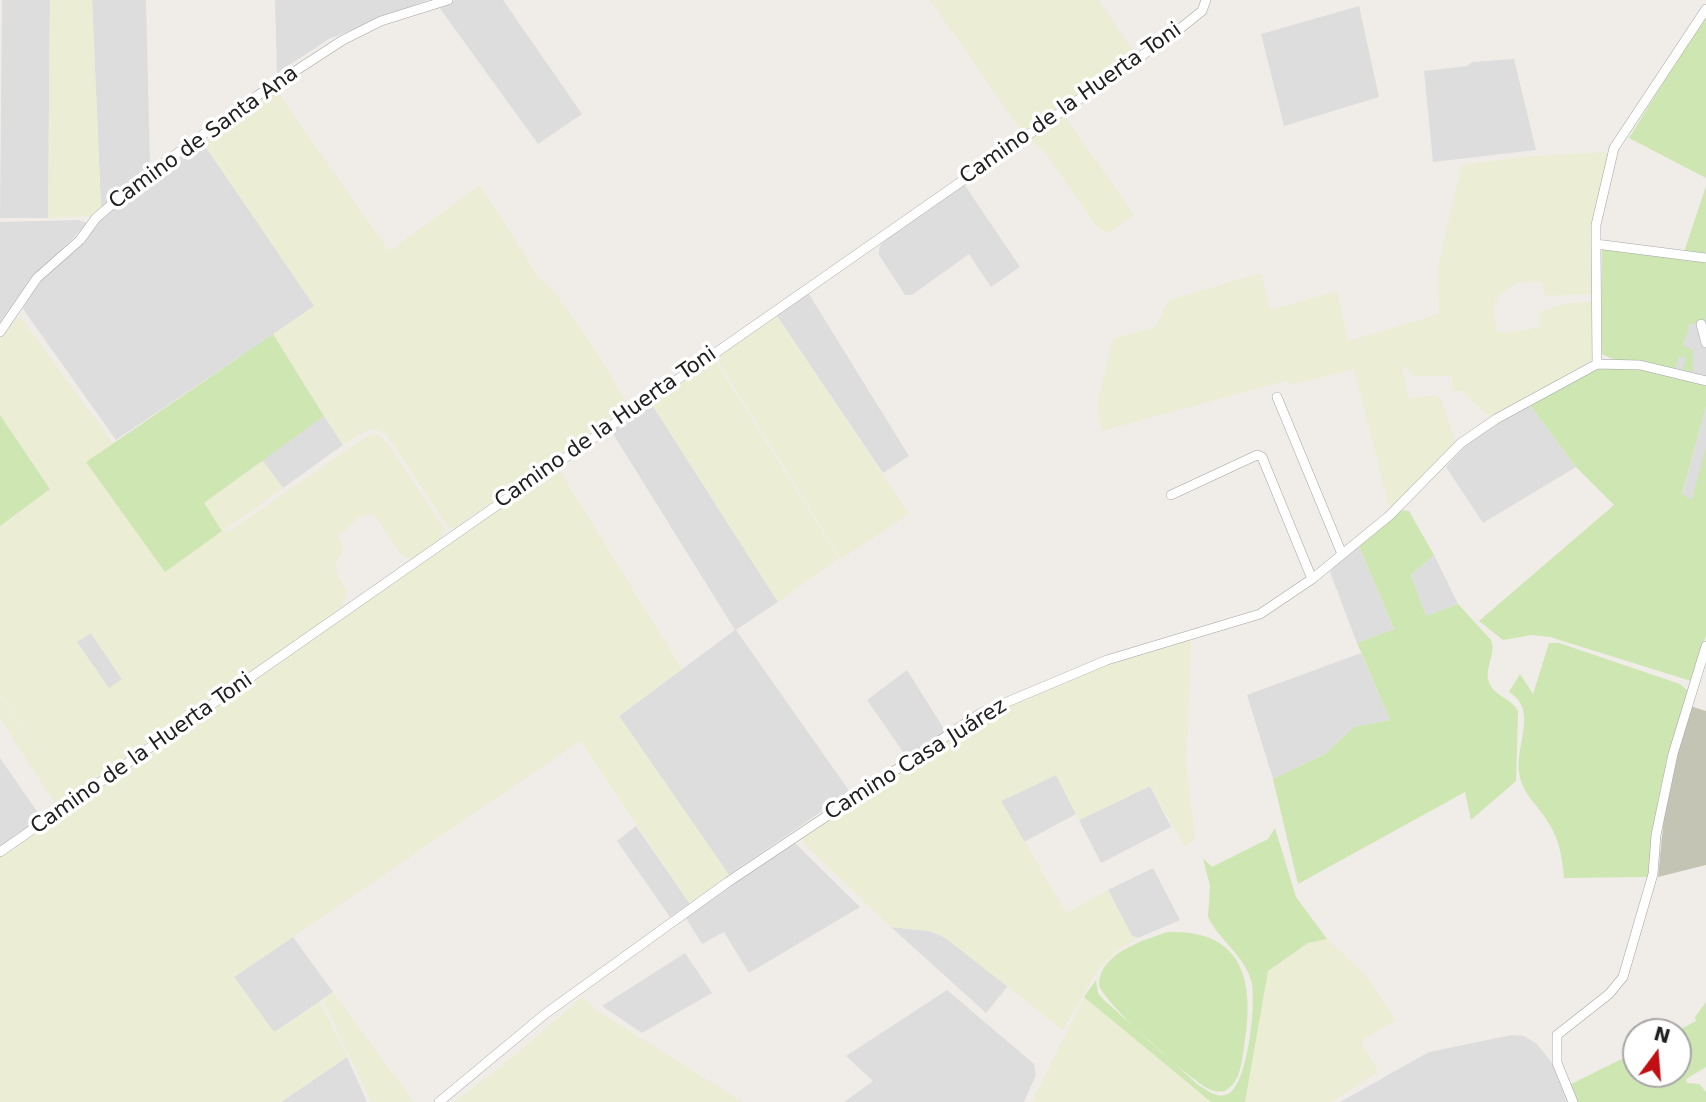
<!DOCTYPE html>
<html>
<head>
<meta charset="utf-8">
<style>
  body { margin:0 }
  #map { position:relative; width:1706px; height:1102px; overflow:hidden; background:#f0ede8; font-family:"DejaVu Sans",sans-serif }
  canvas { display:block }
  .north { position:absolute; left:1622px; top:1018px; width:70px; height:70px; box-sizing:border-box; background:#fff; border:2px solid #a6a6a6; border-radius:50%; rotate:16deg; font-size:19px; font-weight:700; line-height:28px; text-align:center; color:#202020 }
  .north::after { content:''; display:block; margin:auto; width:24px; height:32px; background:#c20f13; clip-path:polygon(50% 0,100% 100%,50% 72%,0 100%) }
</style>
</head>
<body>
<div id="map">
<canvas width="1706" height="1102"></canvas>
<div class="north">N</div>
</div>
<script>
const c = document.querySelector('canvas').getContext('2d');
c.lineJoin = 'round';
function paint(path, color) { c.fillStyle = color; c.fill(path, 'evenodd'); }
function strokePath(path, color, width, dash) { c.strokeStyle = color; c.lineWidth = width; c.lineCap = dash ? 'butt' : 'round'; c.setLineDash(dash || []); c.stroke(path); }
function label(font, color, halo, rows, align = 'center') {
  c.font = font + ' "DejaVu Sans",sans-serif'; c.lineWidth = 7; c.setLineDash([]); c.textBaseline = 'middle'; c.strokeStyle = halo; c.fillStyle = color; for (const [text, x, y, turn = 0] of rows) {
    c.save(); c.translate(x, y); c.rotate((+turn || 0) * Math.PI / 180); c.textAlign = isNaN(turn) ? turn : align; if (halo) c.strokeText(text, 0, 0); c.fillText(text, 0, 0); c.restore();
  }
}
paint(new Path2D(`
  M2 0H50L48 218H0Z
  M92 0H146L150 167 101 208Z
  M275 0H428L329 39 277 73Z
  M455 0H503L582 114 538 144 439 7Z
  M1359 6 1379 97 1284 126 1261 34Z
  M1514 59 1536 150 1433 162 1424 71 1467 66 1472 62Z
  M203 143 315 306 116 440 23 309 39 279 107 214 156 173Z
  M964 184 1020 267 991 287 969 254 912 295H905L879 255V248L883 241Z
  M78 220 88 223 37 274 0 330V222Z
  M807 291 909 456 883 473 775 313Z
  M1690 324H1706V386L1671 375Z
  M651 403 778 602 736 630 850 792 729 875 619 716 735 630 610 429Z
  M1529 404 1576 467 1483 523 1446 467 1469 442Z
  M1706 406V510L1682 495Z
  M324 416 343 445 283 488 262 460Z
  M12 517 160 735 147 744 0 531V526Z
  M1359 546 1394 629 1357 643 1330 572 1336 564Z
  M1434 555 1458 604 1426 616 1411 575Z
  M1361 653 1390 720 1354 727 1325 754 1273 779 1247 695Z
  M907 670 946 732 908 759 867 700Z
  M0 758 43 820 0 849Z
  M1056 775 1076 814 1024 842 1001 801Z
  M1150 786 1171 827 1101 863 1079 820Z
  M636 826 690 904 670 917 617 841Z
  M793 841 860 907 749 973 724 932 702 944 686 918Z
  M1153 868 1180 920 1138 938 1132 936 1108 890Z
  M891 927 929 931 944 937 1008 986 986 1013Z
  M293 937 333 992 274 1033 234 977Z
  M685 953 712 993 642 1033 602 1006Z
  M947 990 1034 1064 1036 1075 1024 1102H844L873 1081 846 1056Z
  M1512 1035 1524 1036 1537 1044 1552 1063 1567 1102H1340L1429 1052Z
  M347 1057 367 1102H281Z`), '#deddde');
paint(new Path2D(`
  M1690 706 1706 711V865L1658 877 1666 796Z`), '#c4c4b4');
paint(new Path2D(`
  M50 0H92L101 208 94 216 48 218Z
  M930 0H1099L1136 56 1024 135Z
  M274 87 389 251 480 185 539 278 553 290 594 348 628 405 455 528H449L443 520 387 435 378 430 369 429 343 445 273 334 314 306 203 143Z
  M1064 115 1134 215 1110 232 1100 230 1094 223 1045 152 1029 139Z
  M1604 152 1608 155 1607 164 1592 219 1594 294 1550 296 1544 294 1542 281 1518 283 1498 296 1493 308 1497 331 1506 333 1541 327 1539 313 1561 304 1594 301 1592 360 1491 419 1462 391H1452L1451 376H1413L1407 367H1402L1409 399 1435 395 1441 399 1456 444 1390 510 1354 369 1290 385 1288 380 1102 431 1097 404 1113 339 1155 327 1169 300 1261 273 1270 310 1337 291 1348 341 1439 314 1438 267 1461 167 1466 164 1534 156Z
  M775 313 909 514 841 559 714 354Z
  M17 317 22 319 113 443 86 462 221 531 204 503 262 460 283 488 223 531 228 532 369 435H378L389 445 445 530 438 542 413 560 402 556 376 517 369 514 358 518 338 537 344 549 334 568 347 591 340 611 209 704 105 771 62 805 57 804 49 794 0 719V695L64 788 0 693V526L50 488 0 415V340ZM91 633 122 679 109 688 77 642Z
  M716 362 839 558 778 602 651 403Z
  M555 463 682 669 619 716 729 875 690 904 580 741 234 977 274 1032 320 1002 347 1057 281 1102H0V855Z
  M1189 638 1191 651 1186 762 1195 839 1185 847 1150 786 1079 820 1056 775 1001 801 1066 913 1108 890 1132 936 1138 938 1115 952 1096 973 1063 1030 944 937 929 931 891 927 803 843 804 833 996 709 1108 662Z
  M1316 939H1327L1366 975 1396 1020 1364 1039 1362 1043 1378 1072 1331 1102H1245L1265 977 1275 965Z
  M333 992 414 1102H371L323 1000Z
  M582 997 599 1012 743 1102H454L508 1061Z
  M1084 997 1181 1077 1211 1102H1032Z`), '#ecedd5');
paint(new Path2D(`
  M1706 13V178L1629 138Z
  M1706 186V254L1684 252Z
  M1602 249 1706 261V324H1690L1683 345 1693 350V372L1682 369 1686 358 1679 356 1675 369C1659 365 1609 362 1601 353Z
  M273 334 324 416 204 503 222 531 165 572 86 462Z
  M1612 366 1656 370 1706 386V406L1682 494 1692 500 1706 447V635L1691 681 1550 637 1532 635 1503 640 1479 621 1614 505 1576 467 1529 404 1596 369Z
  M0 415 50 489 0 526Z
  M1402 510 1409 511 1434 555 1411 575 1426 616 1458 604 1491 640C1496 653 1486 665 1488 679 1491 695 1511 698 1518 711L1516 781 1471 820 1465 792 1298 884 1273 779 1325 754 1354 727 1390 720 1357 643 1394 629 1359 546Z
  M1549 643H1559L1680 684 1688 691 1661 786 1648 877 1564 878C1562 857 1560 841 1548 822 1538 805 1521 793 1519 771 1516 744 1538 709 1509 692L1520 674 1533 694Z
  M1275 828 1296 897 1327 939 1308 943 1268 971 1245 1102H1211L1084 997 1096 980 1098 993 1104 1000 1198 1085C1207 1090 1217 1099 1228 1094 1248 1085 1257 1000 1251 980 1243 954 1219 940 1208 917L1210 886 1203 858 1212 867 1268 839Z
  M1168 932C1245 929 1255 984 1244 1047 1241 1064 1241 1081 1225 1091 1219 1092 1215 1092 1209 1089 1184 1075 1112 1011 1099 986 1098 954 1143 940 1168 932Z
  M1706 1002V1067L1686 1079 1687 1083 1699 1084 1706 1092V1102H1577L1569 1085 1636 1052V1074H1678V1032H1675L1696 1021 1695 1017Z`), '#cde6b2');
const minor = new Path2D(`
  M1596 244V225L1614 148 1706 9
  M1701 324 1706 343
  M0 332 37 278 80 240 96 218 138 182 249 101 343 40 381 21 448 0
  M1597 364 1640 365 1706 381
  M1277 397 1342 554
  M1171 495 1257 455 1262 457 1312 579
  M0 852 1177 31 1202 11 1206 0
  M439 1102 545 1014 728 882 981 713 1107 660 1260 614 1312 579 1389 516 1461 443 1496 419 1597 364 1596 244 1706 258
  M1573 1102 1557 1063V1035L1609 994 1623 977 1653 874 1656 835 1673 754 1706 646`);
strokePath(minor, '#a4a4a4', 10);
strokePath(minor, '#fff', 9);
label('21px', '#202020', '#fff', [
  ["Camino de la Huerta Toni",1071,104,-35],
  ["Camino de Santa Ana",204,138,-36],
  ["Camino de la Huerta Toni",606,428,-35],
  ["Camino de la Huerta Toni",142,754,-35],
  ["Camino Casa Juárez",916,760,-32]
]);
</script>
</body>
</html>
